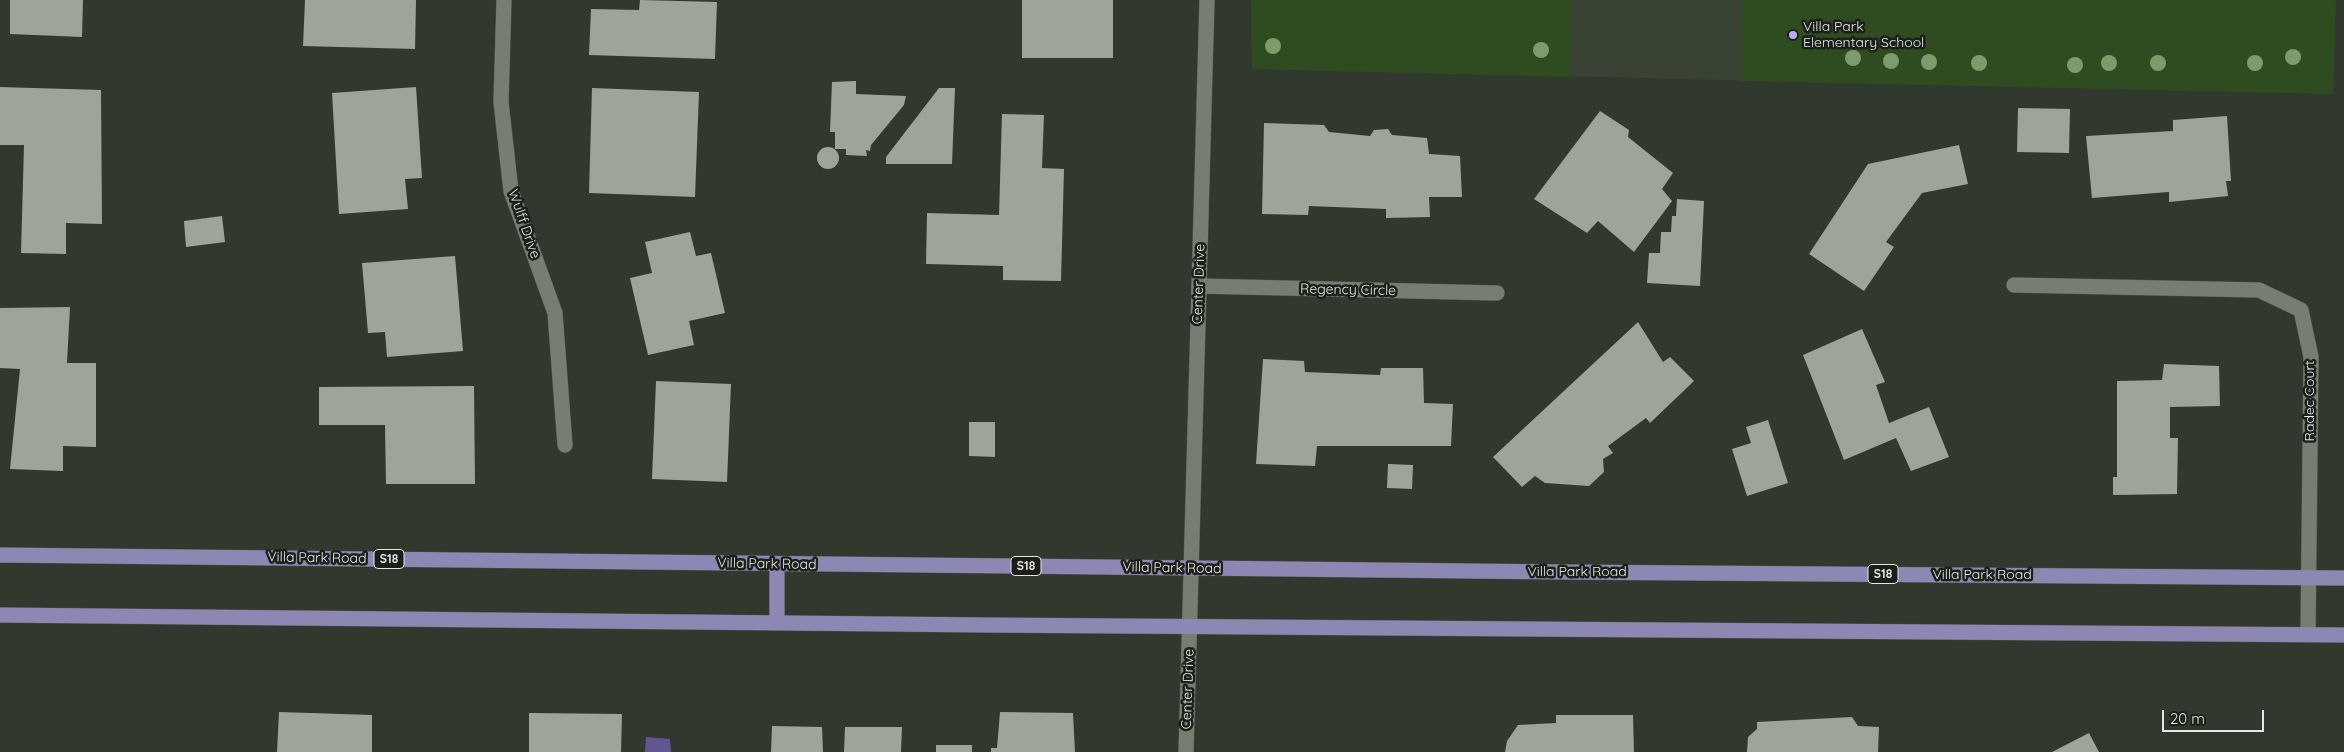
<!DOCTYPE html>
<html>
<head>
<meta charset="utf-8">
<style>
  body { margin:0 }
  #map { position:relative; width:2344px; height:752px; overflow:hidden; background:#31382e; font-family:Quicksand,sans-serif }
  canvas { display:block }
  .scale { position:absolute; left:2162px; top:710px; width:102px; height:22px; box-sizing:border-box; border:2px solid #e3e8e1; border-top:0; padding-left:6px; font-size:15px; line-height:18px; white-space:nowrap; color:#e3e8e1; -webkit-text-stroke:4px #1b1e1a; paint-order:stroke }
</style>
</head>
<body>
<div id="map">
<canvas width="2344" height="752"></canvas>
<div class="scale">20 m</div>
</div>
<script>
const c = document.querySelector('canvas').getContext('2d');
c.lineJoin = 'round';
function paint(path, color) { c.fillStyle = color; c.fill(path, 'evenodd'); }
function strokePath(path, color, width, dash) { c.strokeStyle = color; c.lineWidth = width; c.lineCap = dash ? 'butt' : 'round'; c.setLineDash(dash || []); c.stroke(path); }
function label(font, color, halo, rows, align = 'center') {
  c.font = font + ' Quicksand,sans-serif'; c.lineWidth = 5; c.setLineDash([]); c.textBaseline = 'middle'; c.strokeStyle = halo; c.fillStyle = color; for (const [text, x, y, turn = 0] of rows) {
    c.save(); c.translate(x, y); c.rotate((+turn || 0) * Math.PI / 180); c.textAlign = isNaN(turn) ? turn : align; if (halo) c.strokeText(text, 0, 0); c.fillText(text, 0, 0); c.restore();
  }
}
paint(new Path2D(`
  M1251 0H2336L2333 94 1252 69Z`), '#394333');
paint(new Path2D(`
  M1251 0H1571L1569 77 1252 69Z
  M1743 0H2336L2333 94 1741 81Z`), '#2f4b20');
paint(new Path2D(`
  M646 737 670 739 671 752H645Z`), '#615690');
paint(new Path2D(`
  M10 0H83L82 37 10 34Z
  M305 0H416L415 49 303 46Z
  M640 0 717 2 715 59 589 55 591 9 639 10Z
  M1022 0H1113V58H1022Z
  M856 81V94L906 96 904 105 871 145 870 151 866 150 867 156 846 155V149H835V132H830L832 82Z
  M0 87 101 90 102 224 66 223V254L21 253 24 145H0Z
  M416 87 422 178 405 179 408 209 339 214 332 93Z
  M592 88 699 92 695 197 589 193Z
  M939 88H955L952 164H886V157Z
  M2018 108 2070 109 2069 153 2017 152Z
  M1600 111 1629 130 1628 137 1673 173 1662 189 1672 201 1634 252 1598 221 1587 233 1534 199Z
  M1002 114 1044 115 1042 168 1064 169 1061 281 1003 280V266L926 264 927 213 999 215Z
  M2227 116 2231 181H2226L2228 196 2169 202V192L2092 198 2086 136 2173 131V120Z
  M1264 123 1324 125 1329 132 1370 136 1374 130 1388 129 1392 135 1427 138 1429 154 1460 156 1462 197H1429L1430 217 1386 218V209L1309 206 1308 215 1262 214Z
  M1959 145 1968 184 1922 193 1886 242 1894 247 1864 291 1809 254 1868 164Z
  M817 158a11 11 0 1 1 22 0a11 11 0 1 1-22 0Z
  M1677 199 1704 201 1700 286 1647 283 1649 253H1660L1661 232H1671L1672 216H1676Z
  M222 216 225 242 186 247 184 221Z
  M690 232 696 256 711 253 725 313 689 321 694 345 648 355 630 278 652 273 645 242Z
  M455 256 463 351 387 357 385 332 368 333 362 263Z
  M70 307 67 363H96V447L63 446V471L10 469 20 369 0 368V308Z
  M1638 322 1663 362 1670 357 1694 381 1650 423 1646 418 1608 446 1613 453 1603 459 1604 472 1589 486 1545 483 1535 476 1522 487 1493 457Z
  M1862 329 1885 382 1876 385 1889 423 1929 407 1949 457 1911 471 1896 438 1844 460 1803 355Z
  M1263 359 1304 361 1305 372 1380 375 1381 368H1423L1424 403 1453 404 1451 446H1317L1315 466 1256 464Z
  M2164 364 2219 366 2220 406 2170 407V438H2178L2177 494 2113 495V477H2117V381L2162 380Z
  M656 381 731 384 727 482 652 479Z
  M474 386 475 484H386L385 425H319V387Z
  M1768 420 1788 483 1747 496 1732 449 1751 443 1746 427Z
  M969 422H995V457L969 456Z
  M1388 464 1413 465 1412 489 1387 488Z
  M279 712 372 715V752H277Z
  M1000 712 1073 713 1075 752H991V748H997Z
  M529 713 622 714 621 752H529Z
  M1556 715H1633L1634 752H1505L1507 741 1518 725 1556 723Z
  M1852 717 1858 726 1879 727 1878 752H1747L1748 737 1757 729V722Z
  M772 726 822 727 823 752H771Z
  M845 727H902L901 752H844Z
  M2089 733 2099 752H2052Z
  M936 745H972V752H936Z`), '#9da599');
const street = new Path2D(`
  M504 0 501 102 511 191 555 313 565 445
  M2014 285 2259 290 2301 310 2311 357 2308 634
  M1199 286 1497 293`);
const secondary = new Path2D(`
  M1186 752 1207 0`);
const primary = new Path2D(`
  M0 555 1562 572 2344 578
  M0 615 984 625 2344 635
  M777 623V564`);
strokePath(street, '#4e534b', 16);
strokePath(secondary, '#4e534b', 16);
strokePath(primary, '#4e534b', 16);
strokePath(street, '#767e72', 15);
strokePath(secondary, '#767e72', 15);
strokePath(primary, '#8d87b3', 15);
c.fillStyle = '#7c9c6b';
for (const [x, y] of [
  [1273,46],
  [1541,50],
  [2293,57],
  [1853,58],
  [1891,61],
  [1929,62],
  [1979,63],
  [2109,63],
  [2158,63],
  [2255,63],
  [2075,65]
]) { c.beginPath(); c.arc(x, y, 8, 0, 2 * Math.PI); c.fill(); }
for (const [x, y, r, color] of [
  [1793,35,5,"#b8abf7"]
]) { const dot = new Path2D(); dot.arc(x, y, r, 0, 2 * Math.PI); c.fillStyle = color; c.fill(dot); strokePath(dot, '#1b1e1a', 2); }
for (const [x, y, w] of [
  [389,559,30],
  [1026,566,30],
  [1883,574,30]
]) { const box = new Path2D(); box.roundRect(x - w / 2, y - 9.5, w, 19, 4); c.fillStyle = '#1b1e1a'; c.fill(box); strokePath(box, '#e3e8e1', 1); }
label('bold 12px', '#e3e8e1', null, [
  ["S18",389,559],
  ["S18",1026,566],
  ["S18",1883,574]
]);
label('14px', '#e3e8e1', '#1b1e1a', [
  ["Villa Park",1803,27],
  ["Elementary School",1803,43]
], 'left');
label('14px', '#e3e8e1', '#1b1e1a', [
  ["Wulff Drive",524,224,71],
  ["Center Drive",1199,284,-88],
  ["Regency Circle",1348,290,1],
  ["Radec Court",2310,401,-90],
  ["Villa Park Road",317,558,1],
  ["Villa Park Road",767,564,1],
  ["Villa Park Road",1172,568,1],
  ["Villa Park Road",1577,572],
  ["Villa Park Road",1982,575],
  ["Center Drive",1188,689,-88]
]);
</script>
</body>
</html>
